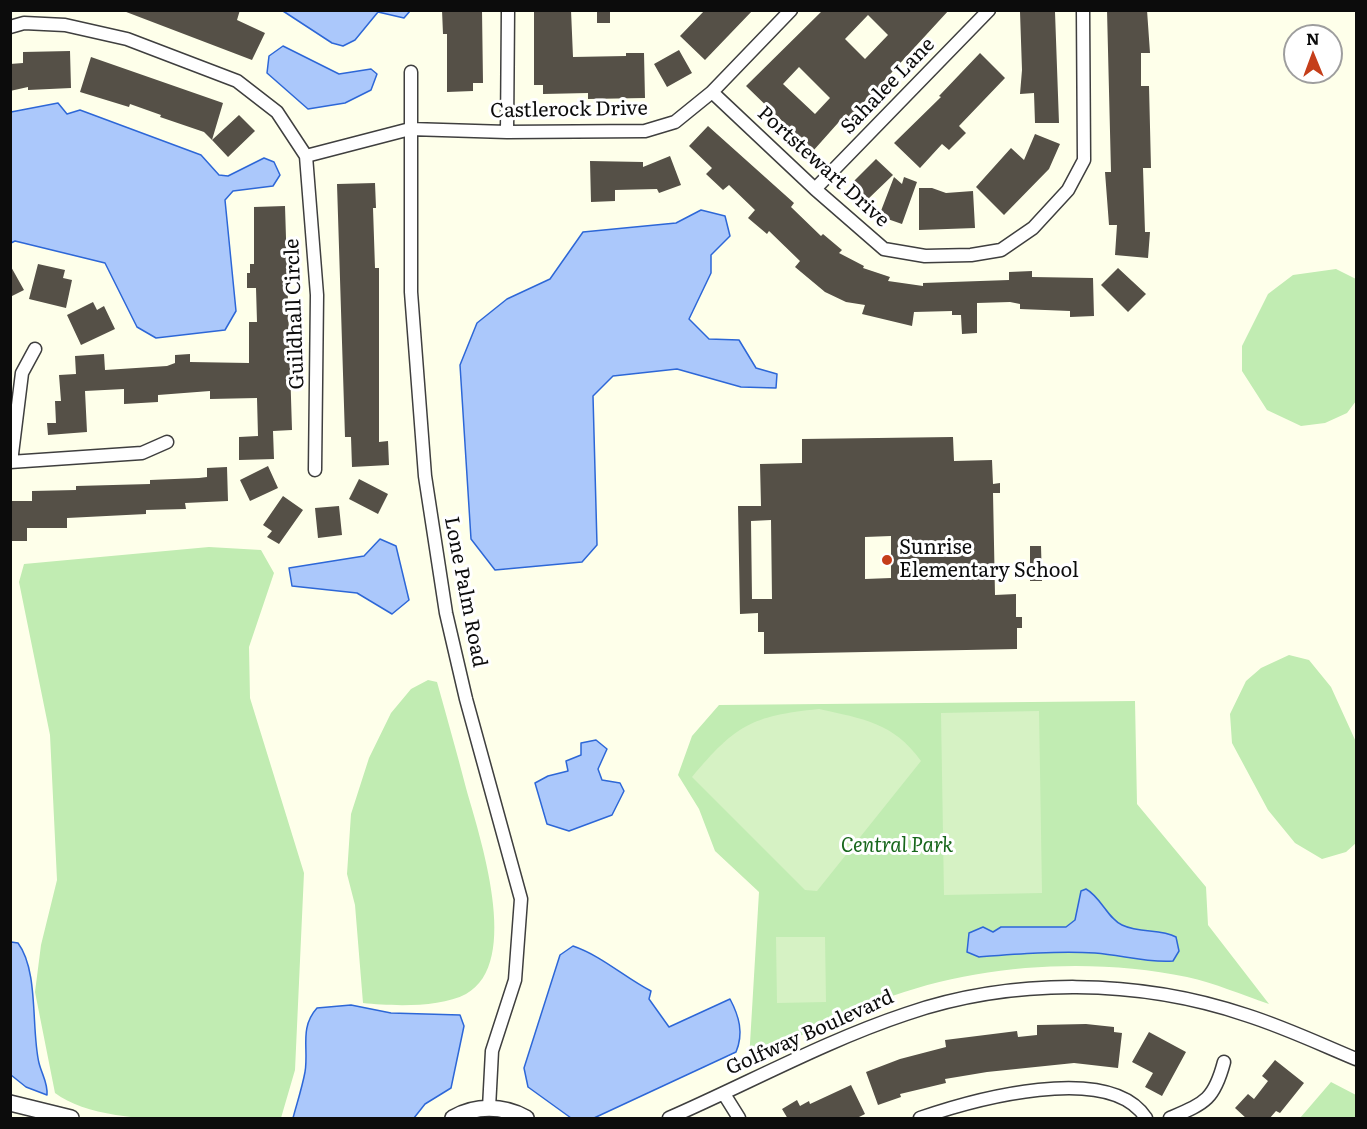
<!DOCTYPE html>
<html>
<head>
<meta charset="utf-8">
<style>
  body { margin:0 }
  #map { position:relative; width:1367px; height:1129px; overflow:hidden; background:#feffea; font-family:Literata,serif }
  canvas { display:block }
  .frame { position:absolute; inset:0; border:12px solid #0c0c0c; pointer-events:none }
  .north { position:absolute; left:1283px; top:24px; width:60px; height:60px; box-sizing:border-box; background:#fff; border:2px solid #9e9e9e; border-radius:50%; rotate:359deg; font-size:16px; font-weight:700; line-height:24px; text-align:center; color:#0c0c0c }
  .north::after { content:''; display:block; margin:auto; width:21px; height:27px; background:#c53e1a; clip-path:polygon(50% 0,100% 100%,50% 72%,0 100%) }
</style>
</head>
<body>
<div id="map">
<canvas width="1367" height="1129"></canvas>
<div class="frame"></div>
<div class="north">N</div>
</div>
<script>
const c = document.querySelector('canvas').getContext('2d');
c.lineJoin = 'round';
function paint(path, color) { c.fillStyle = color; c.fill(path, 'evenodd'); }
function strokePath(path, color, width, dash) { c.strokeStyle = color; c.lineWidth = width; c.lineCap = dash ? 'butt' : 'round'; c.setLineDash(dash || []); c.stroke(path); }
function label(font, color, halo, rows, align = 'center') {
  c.font = font + ' Literata,serif'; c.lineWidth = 6; c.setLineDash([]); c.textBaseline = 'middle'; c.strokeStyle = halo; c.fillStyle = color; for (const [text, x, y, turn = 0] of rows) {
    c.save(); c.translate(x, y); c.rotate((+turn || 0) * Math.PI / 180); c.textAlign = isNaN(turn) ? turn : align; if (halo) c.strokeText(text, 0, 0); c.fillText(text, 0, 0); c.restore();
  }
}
paint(new Path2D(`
  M1336 269 1356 279V401L1347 413 1325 423 1301 426 1267 410 1242 371V346L1268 294 1293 275Z
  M209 547 261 550 274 573 249 647 250 698 304 873 295 1070 281 1118C220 1119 102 1129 55 1093L35 992 41 945 57 880 50 735 19 582 24 564Z
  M1289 655 1309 660 1331 687 1356 742V843L1346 852 1322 859 1295 843 1268 810 1232 743 1230 714 1246 681 1261 668Z
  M428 680 437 682C447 718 457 753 466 788 479 835 523 963 466 994 440 1008 391 1006 363 1003L355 905 347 874 351 814 369 758 391 713 411 689Z
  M1135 701 1137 804 1206 887 1208 925 1269 1004C1242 995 1215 983 1187 977 1091 957 974 964 882 1000 836 1017 793 1040 749 1060L759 892 715 851 699 809 678 775 692 736 719 705Z
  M1331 1082 1356 1095V1118H1300Z`), '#c1ecb2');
paint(new Path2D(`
  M819 709C863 719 893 722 921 761L817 891 805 890 692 777C736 725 751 716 819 709Z
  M1039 711 1042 893 944 895 941 713Z
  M776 937H825L826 1002 777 1003Z`), '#d6f2c4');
const water = new Path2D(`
  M283 11H410L404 18 378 12 355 40 343 46 332 43Z
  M283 46 339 74 371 69 377 74 371 90 345 103 308 109 267 73 269 56Z
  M58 103 67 114 80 110 201 155 219 175 228 176 264 158 274 162 280 175 273 186 233 191 225 200 236 311 225 330 156 338 137 327 105 263 15 241 11 243V112Z
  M701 210 725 216 730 236 711 255V273L689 319 709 339 739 340 756 368 777 374 776 388 741 387 677 369 613 376 593 396 597 545 582 562 495 570 471 539 460 365 477 323 507 299 550 279 583 232 676 223Z
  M380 539 396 546 409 600 392 614 357 593 292 586 289 568 364 556Z
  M596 740 607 749 598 769 602 780 620 783 624 791 612 815 569 831 547 824 535 783 548 776 568 771 566 761 581 755V743Z
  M1086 889C1101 897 1108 919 1122 925 1141 934 1160 928 1176 937L1179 951 1173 961C1146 963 1122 955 1095 953 1056 951 1018 954 979 957L967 952 969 933 983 927 993 932 1001 927H1066L1075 920 1081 891Z
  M11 942 18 943C39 971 31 1030 39 1063 42 1075 48 1083 47 1095L26 1087 11 1075Z
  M573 946C602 956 624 977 651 991L649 999 669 1027 730 999C739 1016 744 1033 736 1052L594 1118H571L528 1087 524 1068 560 955Z
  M351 1005 391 1013 460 1015 464 1026 451 1088 425 1104 414 1118H293C297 1103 302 1088 305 1072 309 1049 299 1028 317 1008Z`);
paint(water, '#abc8fb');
strokePath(water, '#2d67d7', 1.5);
paint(new Path2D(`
  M121 10H240L237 20 265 33 252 60Z
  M442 10H482L483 83H473V91L447 92V34H443Z
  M571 10 573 57 626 56V53H644L645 98 588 99V93L543 94V85H534V11Z
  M597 10H610V23H597Z
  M705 10H753L705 60 680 36Z
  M823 10H949L870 96 849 117 846 114 813 151 746 86ZM868 15 888 35 865 59 845 39ZM799 67 830 98 815 114 783 84Z
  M1107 10H1147L1150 53H1141V86H1149L1151 168H1143L1145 232H1150L1148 258 1115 255 1117 225H1109L1105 172H1111Z
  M1020 12H1055L1059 123H1035L1034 93 1020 94 1022 70Z
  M679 50 692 73 667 87 654 64Z
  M70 51 71 88 28 90V87L10 91V64L23 63V52Z
  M980 53 1005 78 959 126 966 133 949 150 942 144 920 168 894 143 941 97 939 96Z
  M91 57 223 103 212 140 204 132 160 117 161 115 130 104 129 107 80 92Z
  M239 115 255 131 228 157 212 140Z
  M708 126 794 203 791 207 821 236 823 234 842 250 839 253 864 266 863 268 890 277 888 281 923 286V283L1009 280V272L1032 271V277L1093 278 1094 316 1070 317V311L1020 309V304L1010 302 977 303V333L962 334 961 315H952V311L914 312 912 326 862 314 865 305 846 302 825 292 795 267 800 261 769 231 767 234 748 218 755 210 729 185 723 190 706 174 712 168 689 146Z
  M1035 134 1060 144 1049 169 1004 215 976 187 1011 148 1024 160Z
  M670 156 681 185 659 193 657 189 615 190V201L591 202 590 161 643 162V167Z
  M876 159 893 175 867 200 851 184Z
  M894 177 902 184 904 177 917 182 902 224 879 216Z
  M375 183 376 208H373L375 268H379V442L388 441 389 465 352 467 351 437H345L337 184Z
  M919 188H932L946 193 973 191 975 228 919 230Z
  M285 206 292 430 273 431 274 459 239 460V437L258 436 257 398 210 399V391L158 395V402L124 404V389L85 391 87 432 48 435 47 423H56L55 401H61L59 375 76 374 75 356 104 354 105 370 167 366 175 363V355L190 354V362L249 363V322H257L256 288H247V273H250V264H254V207Z
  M38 264 65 270 63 278 72 280 66 308 29 299Z
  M10 265 24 290 10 297Z
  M1118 268 1146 294 1128 312 1101 285Z
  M93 302 97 310 104 306 115 329 81 345 67 315Z
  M953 437 954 461 992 460 993 484 1000 483V493H993L995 595 1016 594V617H1022V628H1017V649L764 654V632H758V613L740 614 738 506H761L760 464 802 463V439ZM771 520 772 599H752L751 521ZM891 536V578L865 579V537Z
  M268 466 278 488 250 501 240 480Z
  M227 467 228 501 185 503 186 509 146 510V514L67 518V528H27V541H10V501H32V491L76 490V486L150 484V480L199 478 207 477V468Z
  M359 479 388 494 378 514 349 499Z
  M283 496 303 510 279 544 267 537 272 531 263 525Z
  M339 506 342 535 318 538 315 508Z
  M1030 546H1041L1042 581H1030Z
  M1086 1024 1114 1027V1032L1122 1033 1118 1068 1074 1063 987 1072 945 1079 946 1083 900 1094 901 1097 878 1105 866 1072 900 1059 946 1047 945 1040 1017 1031 1018 1037 1037 1035V1025Z
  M1149 1032 1186 1052 1162 1096 1145 1087 1153 1073 1132 1062Z
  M1275 1060 1304 1083 1280 1113 1276 1111 1269 1119H1247L1235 1108 1248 1094 1254 1099 1268 1081 1262 1076Z
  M851 1085 865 1114 855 1119H788L782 1109 797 1100 800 1106 809 1101 810 1104Z`), '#555047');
const minor = new Path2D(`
  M10 27 24 23 65 25 127 39 237 81 277 112 306 156 317 295 315 470
  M411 72V292L425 476 446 613 466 699 521 899 515 980 492 1051 489 1108
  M712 92 815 189 884 249 925 256 971 255 1001 250 1033 228 1068 190 1084 160 1083 10
  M507 132 508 10
  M306 156 410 129 507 132 645 131 675 122 712 92 791 10
  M815 189 989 10
  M10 462 142 453 167 442
  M11 462 22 373 35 349
  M724 1094 739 1118
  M669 1118C747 1084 825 1041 906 1014 1014 977 1139 979 1246 1015 1284 1027 1320 1044 1356 1059
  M920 1118C972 1100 1109 1061 1146 1118
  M1170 1118C1205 1103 1214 1100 1224 1062`);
const tertiary = new Path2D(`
  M10 1103 71 1118
  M453 1118C475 1105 503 1105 526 1118`);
strokePath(minor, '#3f3f3f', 15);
strokePath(tertiary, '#3f3f3f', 18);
strokePath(minor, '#fff', 12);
strokePath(tertiary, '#fff', 15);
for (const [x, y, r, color] of [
  [887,560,6,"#c53e1a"]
]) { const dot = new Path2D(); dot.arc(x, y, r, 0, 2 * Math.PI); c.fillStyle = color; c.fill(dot); strokePath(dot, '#fff', 2); }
label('20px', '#0c0c0c', '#fff', [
  ["Sahalee Lane",888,86,-46],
  ["Castlerock Drive",569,110,-1],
  ["Portstewart Drive",823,167,42],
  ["Guildhall Circle",295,314,-92],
  ["Lone Palm Road",465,592,79],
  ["Golfway Boulevard",810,1033,-24]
]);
label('20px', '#0c0c0c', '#fff', [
  ["Sunrise",899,548],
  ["Elementary School",899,571]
], 'left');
label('italic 20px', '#18671c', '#fff', [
  ["Central Park",897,846]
]);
</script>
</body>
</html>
